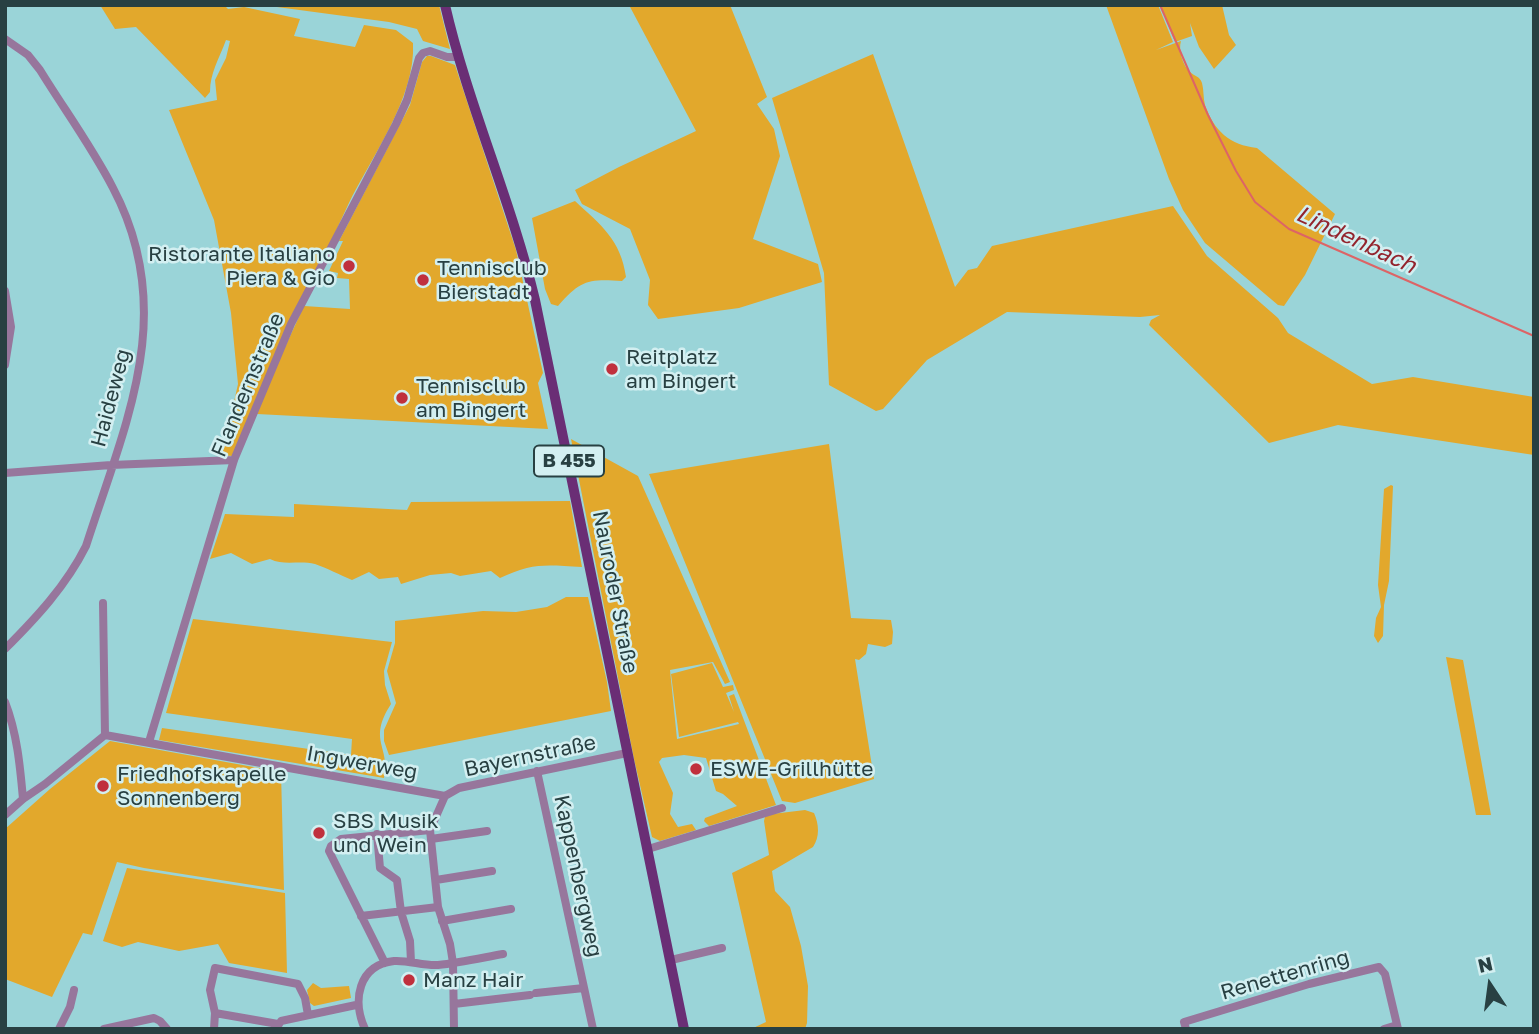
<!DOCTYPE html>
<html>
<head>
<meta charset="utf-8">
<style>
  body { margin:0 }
  #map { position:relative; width:1539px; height:1034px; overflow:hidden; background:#9ad4d8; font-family:"Golos Text",sans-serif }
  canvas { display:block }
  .frame { position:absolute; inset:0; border:7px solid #284042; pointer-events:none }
  .north { position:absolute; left:1455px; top:950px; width:70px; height:70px; -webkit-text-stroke:5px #d3eff1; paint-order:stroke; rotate:347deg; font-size:19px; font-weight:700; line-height:28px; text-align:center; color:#284042 }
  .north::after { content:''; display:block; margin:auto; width:24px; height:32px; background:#284042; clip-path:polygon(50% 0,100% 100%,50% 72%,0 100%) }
</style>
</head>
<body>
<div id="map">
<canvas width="1539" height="1034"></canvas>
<div class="frame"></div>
<div class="north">N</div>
</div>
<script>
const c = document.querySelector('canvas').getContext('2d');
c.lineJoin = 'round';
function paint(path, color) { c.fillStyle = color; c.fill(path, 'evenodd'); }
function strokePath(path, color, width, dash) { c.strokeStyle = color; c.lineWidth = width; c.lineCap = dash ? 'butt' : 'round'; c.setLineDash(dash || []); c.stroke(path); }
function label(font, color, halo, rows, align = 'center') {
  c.font = font + ' "Golos Text",sans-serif'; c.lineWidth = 5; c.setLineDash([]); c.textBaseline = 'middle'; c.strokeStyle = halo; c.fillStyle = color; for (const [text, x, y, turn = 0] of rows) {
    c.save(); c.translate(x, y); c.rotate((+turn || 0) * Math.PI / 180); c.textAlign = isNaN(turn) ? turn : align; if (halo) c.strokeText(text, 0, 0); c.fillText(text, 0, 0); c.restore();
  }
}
paint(new Path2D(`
  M100 5H224L228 9 244 7 300 19 294 36 355 47 364 25 396 30 413 43C416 98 371 157 348 205 309 288 271 372 232 456L222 455 238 384 231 313 214 220 169 110 217 100 215 80 226 58 230 41 226 40C219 59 210 73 210 92L205 98 136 27 115 29Z
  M262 5H439L450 49 423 41 417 29 389 22Z
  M629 5H730L767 97 757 104 774 129 780 156 753 239 818 264 822 282 739 308 658 319 648 305 650 280 630 229 582 204 575 190 619 167 696 131Z
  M1106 5H1158L1173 42 1156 50 1181 41C1178 50 1183 66 1190 72 1194 76 1200 76 1202 83 1204 90 1203 98 1205 105 1214 131 1230 145 1257 148L1335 214 1305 275 1284 306 1278 305 1205 243 1183 210 1169 179Z
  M1160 5H1222L1229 35 1236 45 1214 69 1199 47 1190 23 1192 36 1175 42Z
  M873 54 955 287 968 270 977 268 992 246 1173 206 1207 256 1278 318 1288 333 1372 384 1413 377 1534 397V455L1338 425 1269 443 1149 325 1151 320 1160 315 1140 317 1007 312 927 360 883 409 876 411 829 385 824 273 772 98Z
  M427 56H431L455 65 516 250 543 373 538 383 548 429 257 414 278 362 304 306 350 309 349 279 337 278 338 273 329 271 343 241H339L410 105 422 62Z
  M575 201C601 225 621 240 626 277L622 281C588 279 581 280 558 306L551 304 545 289 532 218Z
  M571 439 638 476 730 682 725 684 713 662 670 670 677 739 739 724 738 722 679 737 671 674 712 663 723 687 733 685 734 690 726 693 734 712 729 696 734 694 776 805 709 826 704 821 705 818 737 806 723 794 716 791 706 758 684 755 662 758 659 762 673 793 670 814 678 827 692 824 696 830 660 841 652 837 634 759Z
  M829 444 851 618 891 620 893 632 892 644 885 647 868 644 866 654 859 660 855 659 874 779 795 803 782 801 649 474Z
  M1391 485 1393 486 1389 581 1384 605 1383 636 1378 643 1374 636 1376 618 1381 607 1378 585 1384 489Z
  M570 501 582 567C547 565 533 562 500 578L491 571 460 576 451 573 430 575 401 584 398 577 379 579 369 572 352 580C340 575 327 568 315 564 300 560 284 566 270 559L252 564 231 553 210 559 225 514 294 517V504L407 510 411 502Z
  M566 597H588L607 682 611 711 389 755 384 741V730L396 703 387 671 395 643V621L483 611 516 612 547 607Z
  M193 619 392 642 384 671 385 685 391 704C367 741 391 746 384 778L159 740 162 728 351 755 352 739 166 713Z
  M1446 657 1463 660 1491 815H1476Z
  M110 741 281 772 284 890 144 868 117 862 92 935 83 933 52 997 5 979V829L50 789Z
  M805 810 814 813C819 824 820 837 813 847L772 871 775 891 790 907 801 946 808 986 807 1023 805 1029H751L766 1022 732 873 769 855 764 821 765 817 772 814Z
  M127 868 285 893 287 973 229 963 218 944 179 951 138 942 122 947 103 941Z
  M313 983 321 988 349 986 351 998 314 1006 310 1003 307 990Z`), '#e2a82c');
strokePath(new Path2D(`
  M1160 5 1208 115 1236 171 1255 202 1289 229 1534 336`), '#dd6466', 2);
strokePath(new Path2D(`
  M5 39 28 55 40 70C64 109 92 147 113 188 179 313 125 424 86 546 66 586 36 618 5 649
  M5 291 11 327 5 365
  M5 473 111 465 234 460
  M103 603 105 735
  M5 702C17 733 20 765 23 799
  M149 742 234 460 291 324 396 124 407 100 419 58 423 53 430 51 447 57H459
  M537 771 593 1029
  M5 815 23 799 45 784 105 735 445 796
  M377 834 380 868 397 880 401 912 410 941 411 962
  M431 839 487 831
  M648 849 782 808
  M436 880 492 871
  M361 916 438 907
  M442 921 511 909
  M671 960 722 948
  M385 963 329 851 331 846 341 839 430 830
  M536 993 584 988
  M454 1004 530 995
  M215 1013 278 1024
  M59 1029 70 1007 74 990
  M104 1029 154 1018 160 1021 167 1029
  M214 1029 215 1013 210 990 215 968 298 984 305 998 308 1015
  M276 1029 281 1021 356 1005
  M365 1029C352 1001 358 965 394 961 409 960 423 966 438 965 459 963 481 958 503 954
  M454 1029 453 963 450 944 438 907 430 830 445 796 459 788 627 753
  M1186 1029 1184 1022 1309 984 1379 967 1385 974 1398 1029
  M1384 1029 1397 1025`), '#97769c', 8);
strokePath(new Path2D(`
  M445 5C468 105 511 200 535 300L684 1029`), '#6a2e75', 10);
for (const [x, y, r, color] of [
  [349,266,7,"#c0303d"],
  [423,280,7,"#c0303d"],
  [612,369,7,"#c0303d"],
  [402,398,7,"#c0303d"],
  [696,769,7,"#c0303d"],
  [103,786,7,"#c0303d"],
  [319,833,7,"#c0303d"],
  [409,980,7,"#c0303d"]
]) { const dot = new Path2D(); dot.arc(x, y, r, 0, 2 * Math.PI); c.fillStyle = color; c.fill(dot); strokePath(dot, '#d3eff1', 2.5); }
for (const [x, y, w] of [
  [569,461,70]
]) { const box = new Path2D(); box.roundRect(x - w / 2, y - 15.5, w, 31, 5); c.fillStyle = '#d3eff1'; c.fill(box); strokePath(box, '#284042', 2); }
label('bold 19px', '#284042', null, [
  ["B 455",569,461]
]);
label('21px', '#284042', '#d3eff1', [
  ["Ristorante Italiano",335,254,"right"],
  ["Piera & Gio",335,278,"right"],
  ["Tennisclub",437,268],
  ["Bierstadt",437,292],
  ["Reitplatz",626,357],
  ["am Bingert",626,381],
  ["Tennisclub",416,386],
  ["am Bingert",416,410],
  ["ESWE-Grillhütte",710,769],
  ["Friedhofskapelle",117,774],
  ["Sonnenberg",117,798],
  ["SBS Musik",333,821],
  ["und Wein",333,845],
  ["Manz Hair",423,980]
], 'left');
label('21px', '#284042', '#d3eff1', [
  ["Flandernstraße",248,385,-67],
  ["Haideweg",111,398,-75],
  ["Nauroder Straße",615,592,79],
  ["Bayernstraße",530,756,-12],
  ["Ingwerweg",362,763,10],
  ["Kappenbergweg",578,876,78],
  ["Renettenring",1285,975,-16]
]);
label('italic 23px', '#93242e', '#d3eff1', [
  ["Lindenbach",1356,240,25]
]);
</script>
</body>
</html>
